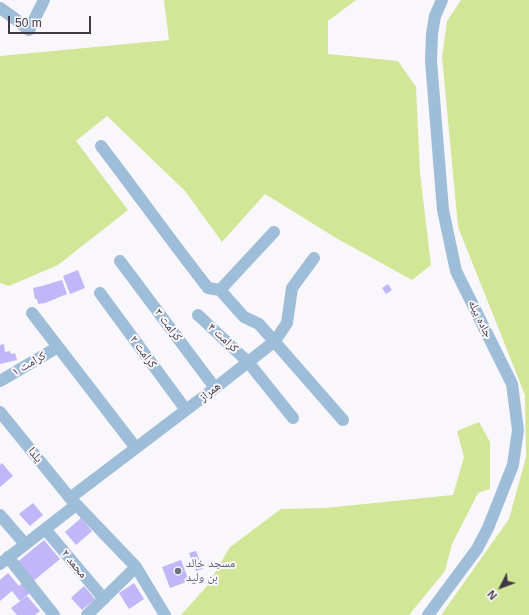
<!DOCTYPE html>
<html>
<head>
<meta charset="utf-8">
<style>
  body { margin:0 }
  #map { position:relative; width:529px; height:615px; overflow:hidden; background:#f9f6fc; font-family:Helvetica,sans-serif }
  canvas { display:block }
  .north { position:absolute; left:481px; top:567px; width:40px; height:40px; -webkit-text-stroke:3px #f9f6fc; paint-order:stroke; rotate:228deg; font-size:11px; font-weight:700; line-height:16px; text-align:center; color:#3f3844 }
  .north::after { content:''; display:block; margin:auto; width:14px; height:18px; background:#3f3844; clip-path:polygon(50% 0,100% 100%,50% 72%,0 100%) }
  .scale { position:absolute; left:8px; top:16px; width:83px; height:18px; box-sizing:border-box; border:2px solid #3f3844; border-top:0; padding-left:5px; font-size:12px; line-height:14px; white-space:nowrap; color:#3f3844; -webkit-text-stroke:3px #f9f6fc; paint-order:stroke }
</style>
</head>
<body>
<div id="map">
<canvas width="529" height="615"></canvas>
<div class="north">N</div>
<div class="scale">50 m</div>
</div>
<script>
const c = document.querySelector('canvas').getContext('2d');
c.lineJoin = 'round';
function paint(path, color) { c.fillStyle = color; c.fill(path, 'evenodd'); }
function strokePath(path, color, width, dash) { c.strokeStyle = color; c.lineWidth = width; c.lineCap = dash ? 'butt' : 'round'; c.setLineDash(dash || []); c.stroke(path); }
function label(font, color, halo, rows, align = 'center') {
  c.font = font + ' Helvetica,"Noto Naskh Arabic",sans-serif'; c.lineWidth = 4; c.setLineDash([]); c.textBaseline = 'middle'; c.strokeStyle = halo; c.fillStyle = color; for (const [text, x, y, turn = 0] of rows) {
    c.save(); c.translate(x, y); c.rotate((+turn || 0) * Math.PI / 180); c.textAlign = isNaN(turn) ? turn : align; if (halo) c.strokeText(text, 0, 0); c.fillText(text, 0, 0); c.restore();
  }
}
paint(new Path2D(`
  M164 0H356L328 21V54L398 61 416 87 420 173 431 265 412 280 336 238 265 194 222 242 185 191 107 116 76 141 128 210 58 265 9 286 0 283V56L169 40Z
  M461 0H529V615H441L509 519 526 457 525 395 458 227 442 57 447 21Z
  M479 422 490 442V489L478 493 452 544 445 571 409 615H181L207 586 230 547 281 509 325 508 453 495 464 457 457 431Z`), '#d2e698');
paint(new Path2D(`
  M78 270 85 288 70 294 63 276Z
  M62 280 67 294 45 303 38 304 37 299H35L33 288 42 286Z
  M388 284 392 290 386 294 382 288Z
  M4 344 5 352 10 351 11 354 15 353 17 360 0 364V345Z
  M2 463 13 476 0 487V465Z
  M33 503 43 515 30 526 19 514Z
  M81 518 92 531 76 545 65 532Z
  M44 540 60 559 31 583 15 564Z
  M196 551 203 569 196 571 189 553Z
  M181 560 189 581 170 588 162 567Z
  M8 573 19 586 23 582 31 592 20 601 12 591 0 601V580Z
  M134 583 144 599 129 609 119 593Z
  M84 586 95 599 82 610 71 598Z
  M27 596 40 611 35 615H17L11 608Z`), '#c1b6f7');
strokePath(new Path2D(`
  M0 8 14 18 29 30 44 0
  M101 146C137 193 171 241 208 288L220 290 244 317 259 324 343 420
  M120 261 215 388
  M220 290 274 232
  M100 293 186 410
  M32 313 136 448
  M198 315 248 362 293 418
  M0 381 58 347
  M0 412 70 498 136 567 165 615
  M70 498 215 388 275 341 287 323 292 288 314 258
  M0 515 25 544
  M45 529 104 599
  M8 557 54 615
  M0 564 76 505
  M87 615 136 567
  M428 615 477 549 488 528 513 465 518 430 512 384 456 271 443 210 431 61 432 34 435 16 442 0`), '#9ebdd8', 12);
for (const [x, y, r, color] of [
  [178,571,4,"#6b7280"]
]) { const dot = new Path2D(); dot.arc(x, y, r, 0, 2 * Math.PI); c.fillStyle = color; c.fill(dot); strokePath(dot, '#f9f6fc', 1.5); }
label('12px', '#3f3844', '#f9f6fc', [
  ["جاده بیله",480,319,64],
  ["کرامت ۳",168,325,53],
  ["کرامت ۴",223,338,43],
  ["کرامت ۲",143,352,54],
  ["کرامت ۱",29,364,-30],
  ["همراز",210,392,-37],
  ["یلدا",35,455,51],
  ["محمد ۲",74,564,50]
]);
label('12px', '#5b616d', '#f9f6fc', [
  ["مسجد خالد",186,564],
  ["بن ولید",186,578]
], 'left');
</script>
</body>
</html>
